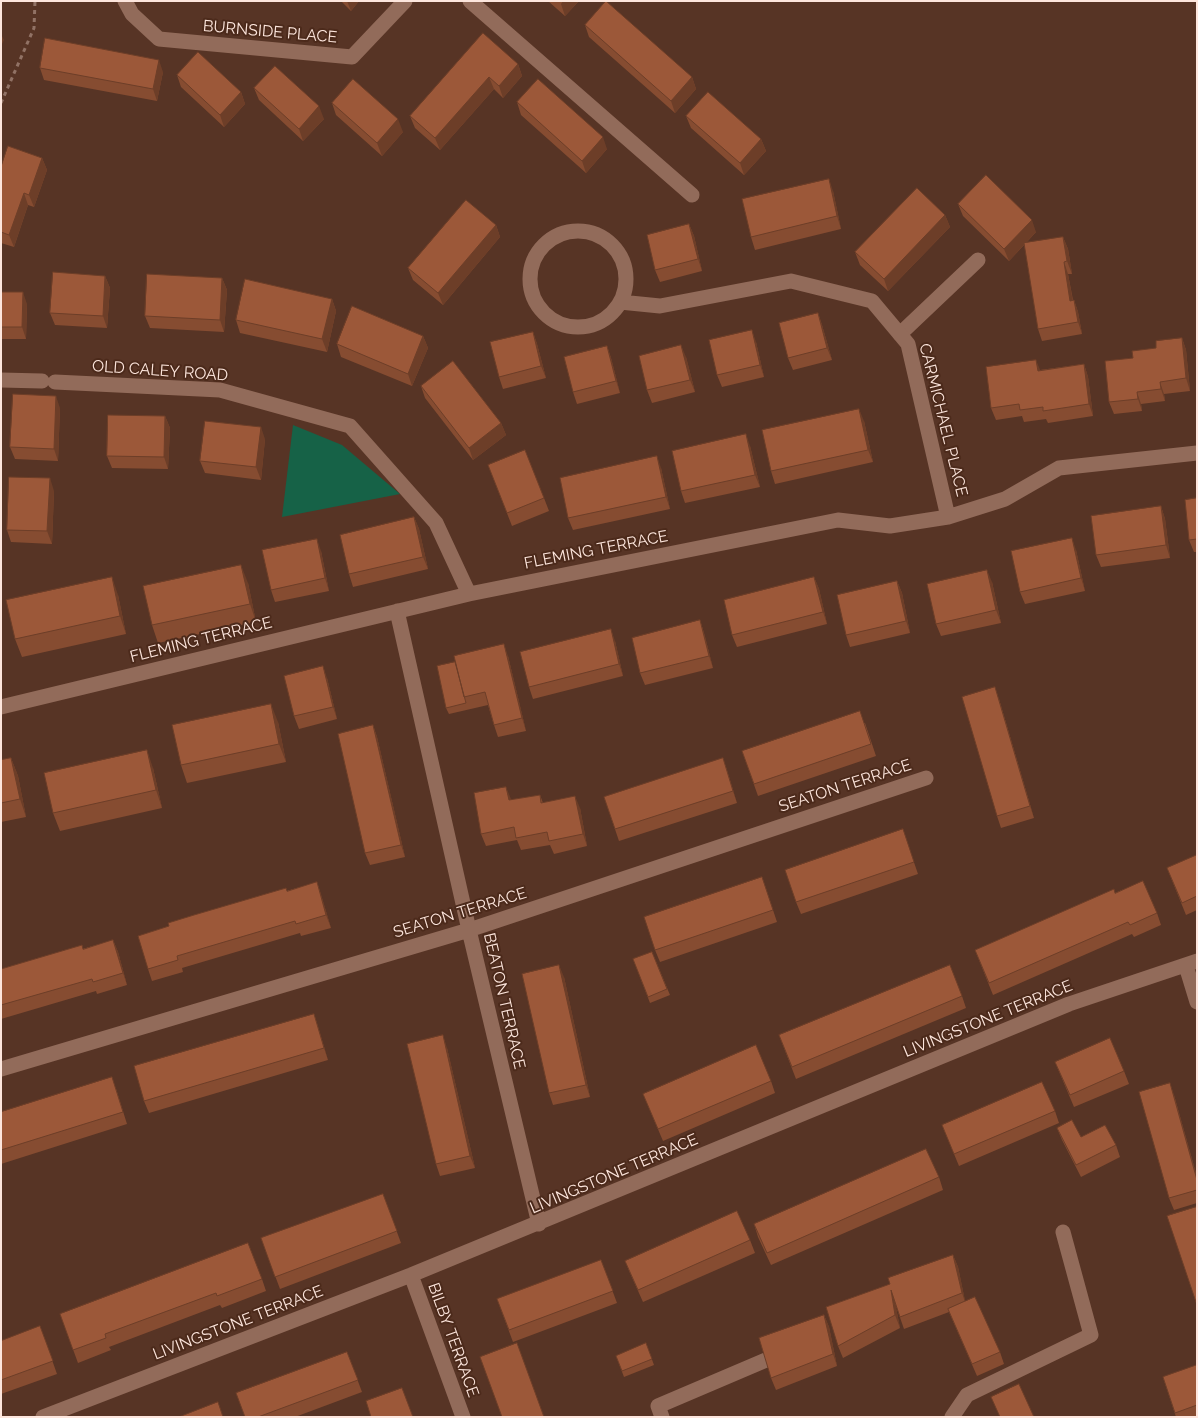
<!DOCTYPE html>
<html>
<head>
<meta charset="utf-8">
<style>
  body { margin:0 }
  #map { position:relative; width:1198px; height:1418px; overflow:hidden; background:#573425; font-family:Raleway,sans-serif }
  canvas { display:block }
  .frame { position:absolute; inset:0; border:2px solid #fde6dd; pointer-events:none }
</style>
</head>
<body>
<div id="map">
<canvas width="1198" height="1418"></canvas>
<div class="frame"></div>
</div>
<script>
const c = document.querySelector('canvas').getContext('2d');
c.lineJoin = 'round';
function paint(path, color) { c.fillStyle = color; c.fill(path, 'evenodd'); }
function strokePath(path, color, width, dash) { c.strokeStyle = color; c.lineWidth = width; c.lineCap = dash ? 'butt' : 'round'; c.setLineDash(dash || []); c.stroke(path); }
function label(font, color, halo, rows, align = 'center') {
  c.font = font + ' Raleway,sans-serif'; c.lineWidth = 4; c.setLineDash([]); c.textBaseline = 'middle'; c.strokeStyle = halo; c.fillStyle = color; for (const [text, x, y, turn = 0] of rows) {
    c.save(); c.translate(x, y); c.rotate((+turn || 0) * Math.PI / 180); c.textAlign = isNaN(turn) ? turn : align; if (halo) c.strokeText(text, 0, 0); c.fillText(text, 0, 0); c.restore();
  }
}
paint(new Path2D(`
  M293 425 342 445 400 494 282 517Z`), '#166247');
strokePath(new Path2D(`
  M1 103 34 28 35 1`), '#917265', 3, [4, 4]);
strokePath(new Path2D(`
  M900 334 978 260
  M662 1417 658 1406 766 1360
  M952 1417 967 1395 1091 1335 1063 1232`), '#926b5a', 15);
strokePath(new Path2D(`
  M125 1 132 14 159 39 352 57 405 1
  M470 1 692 195
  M530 279a48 48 0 1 1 96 0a48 48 0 1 1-96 0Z
  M620 302 660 306 791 281 872 301 908 344 948 517
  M1 380 42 381
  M55 382 220 390 350 426 436 523 469 594
  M397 611 469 930 539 1224
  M1 707 469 594 838 520 890 526 948 517 1005 499 1059 468 1197 453
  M1186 966 1197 1002
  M1 1069 469 930 926 778
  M411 1275 463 1417
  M43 1417 411 1275 1069 1004 1197 961`), '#926b5a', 15);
paint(new Path2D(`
  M341 1H359L351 11Z
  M548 1H579L565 16Z
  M585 25 692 77 696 89 675 113 589 37Z
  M518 64 522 76 503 98 494 89 440 150 415 128 410 116Z
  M40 68 163 72 157 101 44 80Z
  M177 75 241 92 245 104 224 127 181 87Z
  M254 88 324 119 303 141 259 100Z
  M517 102 607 149 586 173 521 115Z
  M332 103 403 132 382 156 336 115Z
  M686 116 761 139 766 151 744 175 691 128Z
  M42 158 47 170 34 207 28 205 14 247 1 243V167Z
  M833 191 841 229 755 250 751 237Z
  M958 204 1036 232 1026 243 1063 237 1068 249 1072 274H1068L1073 300H1074L1078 312 1082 334 1042 341 1038 329 1025 244 1009 261 963 216Z
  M945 215 950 227 888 291 860 265 855 252Z
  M689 224 694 236 702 271 660 282 655 270Z
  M496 225 500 237 443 305 413 280 408 268Z
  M105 276 110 288 107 328 55 325 50 313Z
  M222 278 227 290 224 332 150 328 145 316Z
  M1 292 27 304 26 339H1Z
  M332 299 336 311 327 352 240 333 236 320Z
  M818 313 822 325 832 360 793 370 788 358Z
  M533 332 537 344 546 378 503 389 499 377Z
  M423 336 428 348 412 386 341 357 337 344Z
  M1182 338 1186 350 1190 391 1164 394 1165 401 1141 404 1142 411 1114 414 1109 402 1133 358 1156 348Z
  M756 342 764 377 722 387 717 375Z
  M607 346 611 358 620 393 577 404 573 392Z
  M686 357 695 392 652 403 647 390Z
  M1084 364 1088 377 1093 416 1048 423 1046 419 1024 422 1022 416 996 420 991 408 1040 370Z
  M421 386 501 423 506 435 473 460 425 398Z
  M60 408 58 461 15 459 10 447Z
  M165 416 170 428 168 469 112 468 107 456Z
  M864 421 873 462 775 484 771 471Z
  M265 439 261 480 205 473 200 461Z
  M750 446 760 487 685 503 681 491Z
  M488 465 544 498 549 511 512 526Z
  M661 468 670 509 573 530 568 518Z
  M54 491 52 544 11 542 7 530Z
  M1197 498V552H1194L1189 540Z
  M1161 506 1165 519 1170 558 1101 567 1096 555Z
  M414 517 419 529 428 569 353 587 349 574Z
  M1076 550 1085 591 1025 604 1020 592Z
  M321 551 329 591 275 602 271 590Z
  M814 577 819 589 827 624 737 647 732 635Z
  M897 581 902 593 910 633 850 647 846 635Z
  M992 582 1001 623 941 636 936 624Z
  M248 583 256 622 158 643 152 625Z
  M118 595 126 634 22 657 15 639Z
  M700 620 704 633 713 668 645 685 640 673Z
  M615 641 623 676 533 699 529 687Z
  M508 656 526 731 498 737 494 725 488 705 449 714 446 708Z
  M327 678 337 719 299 729 294 716Z
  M999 699 1034 818 1001 828 997 816Z
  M278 722 286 762 187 783 181 765Z
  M865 723 876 756 758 796 742 751Z
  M373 725 377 737 405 857 370 865 365 853Z
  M11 758 18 776 26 817 1 822V760Z
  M723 758 737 803 619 841 604 797Z
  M153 768 162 808 60 831 53 813Z
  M540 795 543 803 580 808 587 846 554 854 550 845 521 850 517 840 486 846 481 834 511 800Z
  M907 842 918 874 801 914 796 902Z
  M1197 855V910L1186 915 1167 868Z
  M762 877 777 922 660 962 655 950Z
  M317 882 331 928 301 936 300 933 182 968 183 972 152 981 148 969 287 891Z
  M1115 893 1157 913 1161 925 1134 937 1132 934 993 995 975 950Z
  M113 940 118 952 127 985 97 994 96 991 1 1019V969L83 949Z
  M652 952 670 995 650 1003 633 959Z
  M564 977 590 1097 553 1105 549 1093Z
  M962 996 966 1008 796 1079 779 1035Z
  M314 1014 328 1060 149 1113 144 1101Z
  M447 1048 475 1168 440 1176 436 1164Z
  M1055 1062 1124 1071 1129 1084 1074 1107Z
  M771 1081 775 1093 663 1141 643 1094Z
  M116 1089 127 1124 1 1164V1112Z
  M1174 1095 1197 1177V1203L1174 1210 1169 1198Z
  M1055 1111 1059 1123 959 1166 942 1125Z
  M1057 1128 1081 1137 1116 1145 1120 1157 1081 1177 1062 1140Z
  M939 1177 943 1190 771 1265 758 1237 754 1224Z
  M383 1194 401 1243 280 1289 261 1238Z
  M750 1240 755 1253 643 1302 630 1273 625 1261Z
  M953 1255 958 1267 965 1301 1000 1352 1004 1364 977 1376 949 1312 904 1329 895 1303 900 1328 843 1358 838 1346 890 1284Z
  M601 1260 617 1303 513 1342 497 1299Z
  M262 1279 266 1291 222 1308 220 1305 109 1347 111 1350 78 1363 60 1314Z
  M824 1315 829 1327 837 1366 776 1390 771 1378Z
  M40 1326 57 1374 1 1394V1341Z
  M646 1343 654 1365 624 1377 616 1356Z
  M347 1352 362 1392 295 1417H245Z
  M1197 1365V1417H1176L1163 1377Z`), '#864c31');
paint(new Path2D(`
  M347 1H359L351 11Z
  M563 1H579L565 16 561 4Z
  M1 34 4 40 1 46Z
  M159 60 163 72 157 101 153 89Z
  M518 64 522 76 503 98 499 86Z
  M489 77 494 89 440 150 435 138Z
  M692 77 696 89 675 113 671 101Z
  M241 92 245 104 224 127 220 115Z
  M319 106 324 119 303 141 299 129Z
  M398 119 403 132 382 156 377 143Z
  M603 137 607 149 586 173 582 161Z
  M761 139 766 151 744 175 740 163Z
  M42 158 47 170 34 207 29 195Z
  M829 179 833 191 841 229 837 216Z
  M24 193 28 205 14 247 9 235Z
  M945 215 950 227 888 291 884 279Z
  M1032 220 1036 232 1009 261 1004 249Z
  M689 224 694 236 702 271 698 259Z
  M496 225 500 237 443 305 438 293Z
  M1063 237 1068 249 1072 274 1067 261Z
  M1064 262 1068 274 1075 313 1070 301Z
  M105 276 110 288 107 328 103 316Z
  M222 278 227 290 224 332 220 320Z
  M23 292 27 304 26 339 22 327Z
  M332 299 336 311 327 352 322 339Z
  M1074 300 1078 312 1082 334 1078 322Z
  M818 313 822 325 832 360 827 348Z
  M752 330 756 342 764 377 760 365Z
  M533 332 537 344 546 378 541 366Z
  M423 336 428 348 412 386 408 374Z
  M1182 338 1186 350 1190 391 1186 378Z
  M681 345 686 357 695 392 690 380Z
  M607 346 611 358 620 393 616 381Z
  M1036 360 1041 372 1038 371Z
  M1084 364 1088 377 1093 416 1089 404Z
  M1160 382 1164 394 1165 401 1161 389Z
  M1137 392 1141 404 1142 411 1138 399Z
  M56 396 60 408 58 461 54 449Z
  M859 409 864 421 873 462 868 450Z
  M165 416 170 428 168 469 164 457Z
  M501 423 506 435 473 460 469 448Z
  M261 427 265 439 261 480 256 467Z
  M746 434 750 446 760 487 755 475Z
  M657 456 661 468 670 509 666 497Z
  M50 478 54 491 52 544 47 531Z
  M1161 506 1165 519 1170 558 1166 545Z
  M414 517 419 529 428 569 423 557Z
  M1072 538 1076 550 1085 591 1081 578Z
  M317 539 321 551 329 591 325 578Z
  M241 565 248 583 256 622 250 604Z
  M987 570 992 582 1001 623 996 610Z
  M112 577 118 595 126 634 120 616Z
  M814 577 819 589 827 624 823 612Z
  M897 581 902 593 910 633 906 621Z
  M700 620 704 633 713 668 709 656Z
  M611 629 615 641 623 676 619 664Z
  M504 644 508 656 526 731 522 718Z
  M323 666 327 678 337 719 333 707Z
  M995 687 999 699 1034 818 1030 806Z
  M271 704 278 722 286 762 279 744Z
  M373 725 377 737 405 857 401 845Z
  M147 750 153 768 162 808 156 790Z
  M11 758 18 776 26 817 20 799Z
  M723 758 727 770 737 803 733 791Z
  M506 787 511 799 514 813 509 800Z
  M575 796 580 808 587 846 583 834Z
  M317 882 321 894 331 928 326 915Z
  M113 940 118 952 127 985 123 973Z
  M559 965 564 977 590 1097 586 1085Z
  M314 1014 318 1026 328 1060 324 1048Z
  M443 1035 447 1048 475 1168 470 1156Z
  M1170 1083 1174 1095 1197 1177V1180Z
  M953 1255 958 1267 966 1305 962 1293Z
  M891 1290 895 1302 900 1328 895 1315Z
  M824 1315 829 1327 837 1366 833 1354Z`), '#6d3e28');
const building = new Path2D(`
  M606 1 692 77 671 101 585 25Z
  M483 33 518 64 499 86 489 77 435 138 410 116Z
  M45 38 159 60 153 89 40 68Z
  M198 52 241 92 220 115 177 75Z
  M275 66 319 106 299 129 254 88Z
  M353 79 398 119 377 143 332 103Z
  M538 79 603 137 582 161 517 102Z
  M708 92 761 139 740 163 686 116Z
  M8 146 42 158 29 195 24 193 9 235 1 232V167Z
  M986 175 1032 220 1004 249 958 204Z
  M829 179 837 216 751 237 742 199Z
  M917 188 945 215 884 279 855 252Z
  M466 200 496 225 438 293 408 268Z
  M689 224 698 259 655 270 647 235Z
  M1063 237 1067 261 1064 262 1070 301 1074 300 1078 322 1038 329 1024 243Z
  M53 272 105 276 103 316 50 313Z
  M147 274 222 278 220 320 145 316Z
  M245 279 332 299 322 339 236 320Z
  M1 292H23L22 327H1Z
  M352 306 423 336 408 374 337 344Z
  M818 313 827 348 788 358 779 323Z
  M752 330 760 365 717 375 709 340Z
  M533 332 541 366 499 377 490 342Z
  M1182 338 1186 378 1160 382 1161 389 1137 392 1138 399 1109 402 1105 361 1133 358 1132 351 1156 348V341Z
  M681 345 690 380 647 390 639 356Z
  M607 346 616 381 573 392 564 357Z
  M1036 360 1038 371 1084 364 1089 404 1043 411V407L1020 410 1019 404 991 408 986 367Z
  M453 361 501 423 469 448 421 386Z
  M13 394 56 396 54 449 10 447Z
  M859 409 868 450 771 471 762 430Z
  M108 415 165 416 164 457 107 456Z
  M205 421 261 427 256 467 200 461Z
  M746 434 755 475 681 491 672 451Z
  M525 450 544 498 507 513 488 465Z
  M657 456 666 497 568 518 560 478Z
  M9 477 50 478 47 531 7 530Z
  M1197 498V539L1189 540 1185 500Z
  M1161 506 1166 545 1096 555 1091 516Z
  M414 517 423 557 349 574 340 535Z
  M1072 538 1081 578 1020 592 1011 551Z
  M317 539 325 578 271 590 262 550Z
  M241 565 250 604 152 625 143 586Z
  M987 570 996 610 936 624 927 584Z
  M112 577 120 616 15 639 6 600Z
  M814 577 823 612 732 635 724 600Z
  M897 581 906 621 846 635 837 595Z
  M700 620 709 656 640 673 632 638Z
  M611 629 619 664 529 687 520 652Z
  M504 644 522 718 494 725 485 692 464 697 454 656Z
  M455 662 466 703 446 708 437 666Z
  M323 666 333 707 294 716 284 676Z
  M995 687 1030 806 997 816 962 697Z
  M271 704 279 744 181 765 172 725Z
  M860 711 871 744 754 784 742 751Z
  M373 725 401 845 365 853 338 734Z
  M147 750 156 790 53 813 44 773Z
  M11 758 20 799 1 803V760Z
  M723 758 733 791 615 829 604 797Z
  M506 787 509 800 540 795 541 803 575 796 583 834 549 841 547 832 516 838 514 827 481 834 474 793Z
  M903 829 914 862 796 902 785 870Z
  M1197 855V896L1182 903 1167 868Z
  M762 877 773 910 655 950 644 917Z
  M1143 881 1157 913 1130 925 1128 922 989 983 975 950 1114 889 1115 893Z
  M317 882 326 915 296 924 295 921 177 956 178 960 148 969 138 936 169 926 168 923 194 915 286 888 287 891Z
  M113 940 123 973 93 982 92 979 1 1005V969L82 945 83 949Z
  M652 952 667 989 648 997 633 959Z
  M559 965 586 1085 549 1093 522 974Z
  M950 965 962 996 792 1067 779 1035Z
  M314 1014 324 1048 144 1101 134 1066Z
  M443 1035 470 1156 436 1164 407 1044Z
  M1110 1038 1124 1071 1070 1095 1055 1062Z
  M756 1045 771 1081 658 1129 643 1094Z
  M112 1077 123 1112 1 1150V1112Z
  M1042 1082 1055 1111 954 1154 942 1125Z
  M1170 1083 1197 1180V1190L1169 1198 1139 1092Z
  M1072 1120 1081 1137 1105 1125 1116 1145 1076 1165 1057 1128Z
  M926 1149 939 1177 767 1253 754 1224Z
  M383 1194 397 1231 275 1277 261 1238Z
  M1196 1207 1197 1209V1305L1167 1216Z
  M737 1211 750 1240 638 1290 625 1261Z
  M248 1243 262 1279 217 1296 216 1293 105 1334 106 1338 73 1350 60 1314Z
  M953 1255 962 1293 900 1317 891 1290 895 1315 838 1346 826 1307 890 1284 888 1278Z
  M601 1260 613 1291 509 1330 497 1299Z
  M975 1297 1000 1352 972 1364 948 1309Z
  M824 1315 833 1354 771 1378 759 1338Z
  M40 1326 53 1361 1 1380V1341Z
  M517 1343 544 1417H502L480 1357Z
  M646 1343 652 1359 622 1371 616 1356Z
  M347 1352 358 1380 258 1417H245L236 1393Z
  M1197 1365V1405L1175 1413 1163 1377Z
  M1019 1384 1034 1417H1000L991 1397Z
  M402 1388 413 1417H371L366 1401Z
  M218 1402 223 1417H179Z`);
paint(building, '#9c5839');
strokePath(building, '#6d3e28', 1);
label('16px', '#fde6dd', '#4c2a1b', [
  ["BURNSIDE PLACE",270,32,5],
  ["OLD CALEY ROAD",160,371,4],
  ["CARMICHAEL PLACE",943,420,76],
  ["FLEMING TERRACE",596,550,-11],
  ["FLEMING TERRACE",201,640,-14],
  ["SEATON TERRACE",845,786,-18],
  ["SEATON TERRACE",460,913,-17],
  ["BEATON TERRACE",504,1001,77],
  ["LIVINGSTONE TERRACE",988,1019,-22],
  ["LIVINGSTONE TERRACE",614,1174,-23],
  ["LIVINGSTONE TERRACE",238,1323,-21],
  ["BILBY TERRACE",453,1340,70]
]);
</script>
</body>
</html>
